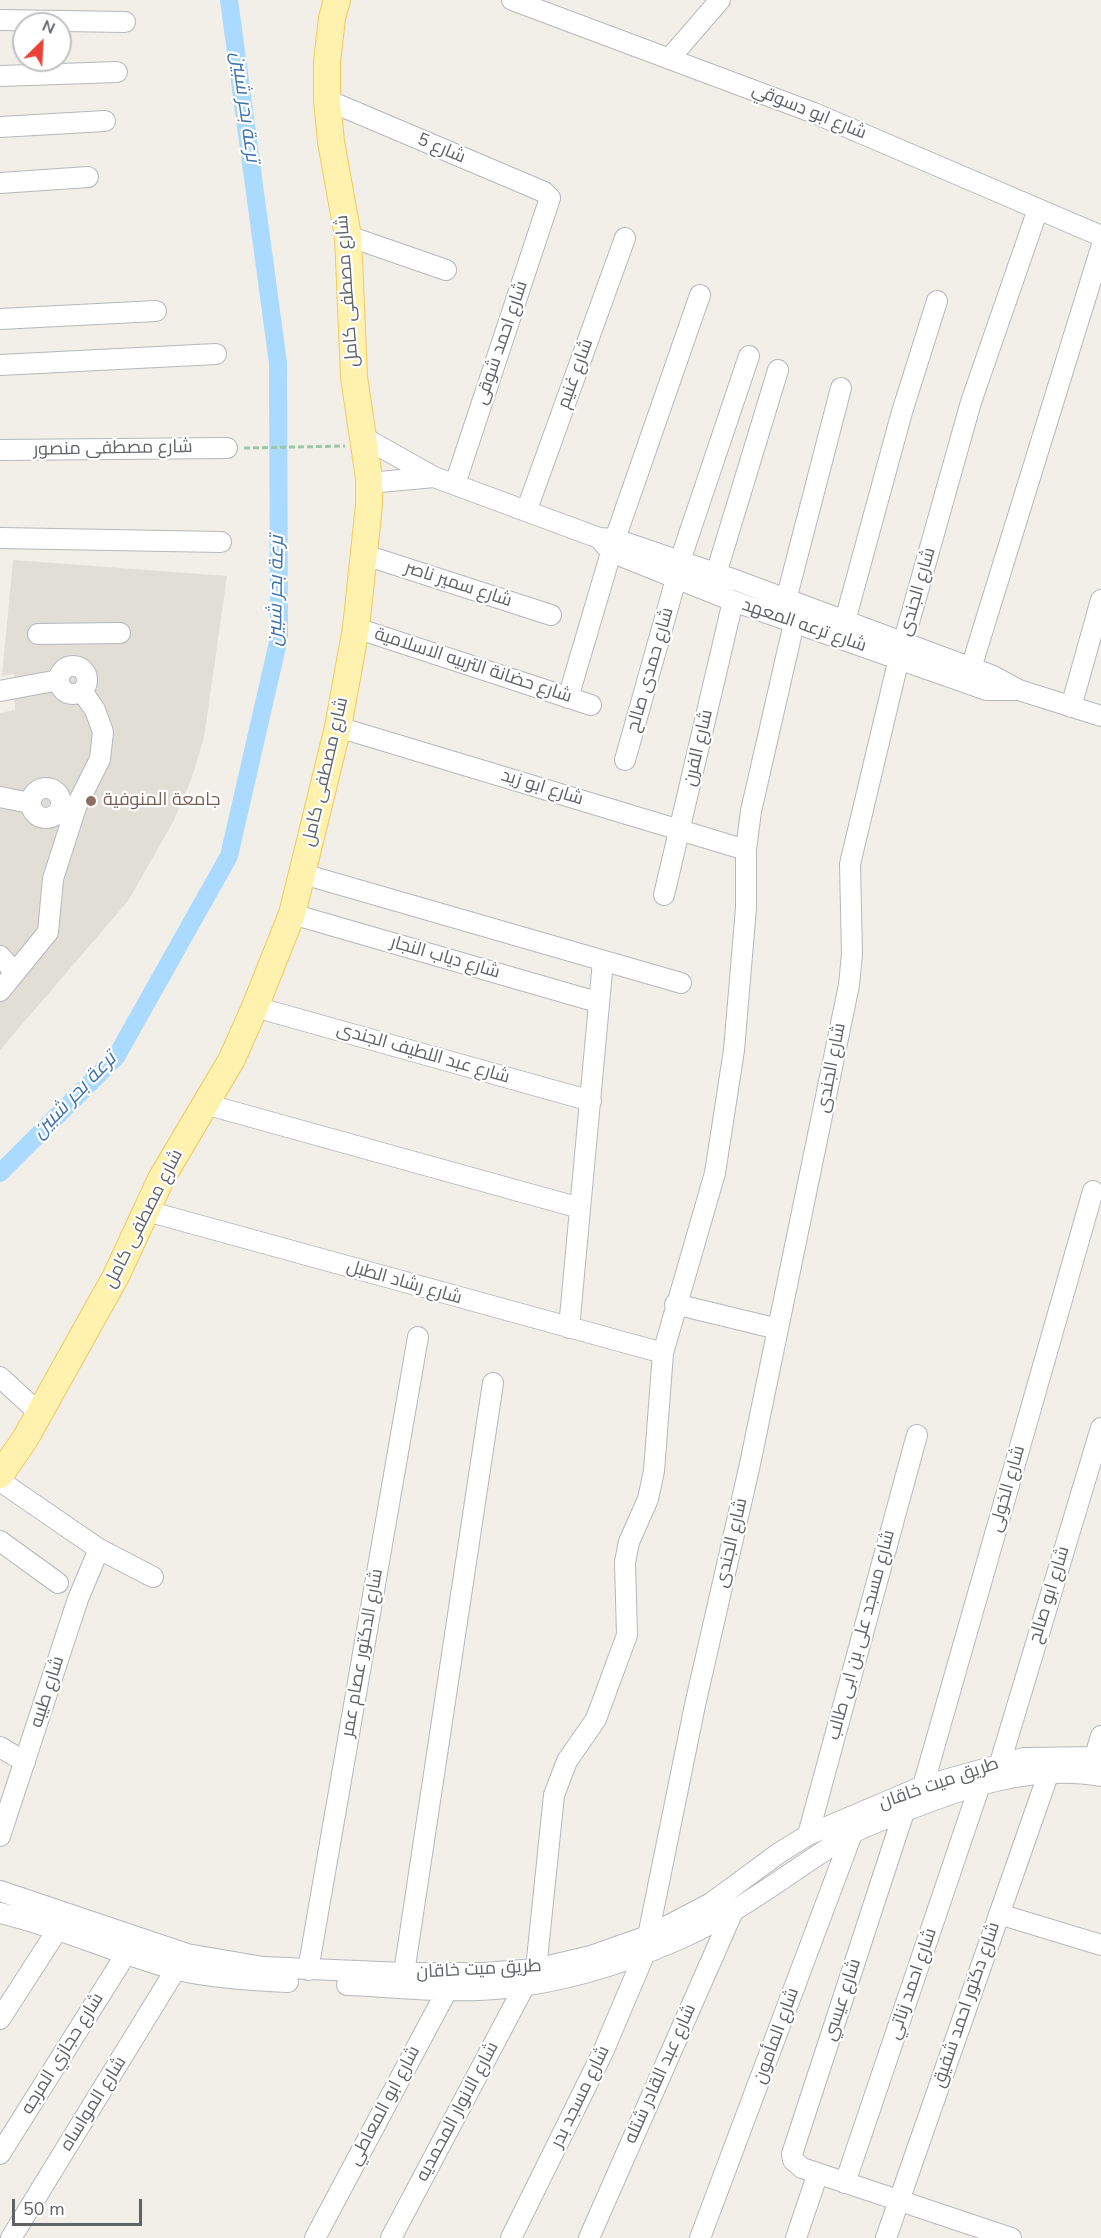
<!DOCTYPE html>
<html>
<head>
<meta charset="utf-8">
<style>
  body { margin:0 }
  #map { position:relative; width:1101px; height:2238px; overflow:hidden; background:#f1efe8; font-family:"Nunito Sans",sans-serif }
  canvas { display:block }
  .north { position:absolute; left:12px; top:12px; width:60px; height:60px; box-sizing:border-box; background:#fff; border:2px solid #bfc1c3; border-radius:50%; rotate:24deg; font-size:16px; font-weight:700; line-height:24px; text-align:center; color:#5f6368 }
  .north::after { content:''; display:block; margin:auto; width:21px; height:27px; background:#ea4335; clip-path:polygon(50% 0,100% 100%,50% 72%,0 100%) }
  .scale { position:absolute; left:12px; top:2199px; width:130px; height:27px; box-sizing:border-box; border:3px solid #5f6368; border-top:0; padding-left:8px; font-size:18px; line-height:21px; white-space:nowrap; color:#5f6368; -webkit-text-stroke:4px #fff; paint-order:stroke }
</style>
</head>
<body>
<div id="map">
<canvas width="1101" height="2238"></canvas>
<div class="north">N</div>
<div class="scale">50 m</div>
</div>
<script>
const c = document.querySelector('canvas').getContext('2d');
c.lineJoin = 'round';
function paint(path, color) { c.fillStyle = color; c.fill(path, 'evenodd'); }
function strokePath(path, color, width, dash) { c.strokeStyle = color; c.lineWidth = width; c.lineCap = dash ? 'butt' : 'round'; c.setLineDash(dash || []); c.stroke(path); }
function label(font, color, halo, rows, align = 'center') {
  c.font = font + ' "Nunito Sans",Cairo,sans-serif'; c.lineWidth = 4.5; c.setLineDash([]); c.textBaseline = 'middle'; c.strokeStyle = halo; c.fillStyle = color; for (const [text, x, y, turn = 0] of rows) {
    c.save(); c.translate(x, y); c.rotate((+turn || 0) * Math.PI / 180); c.textAlign = isNaN(turn) ? turn : align; if (halo) c.strokeText(text, 0, 0); c.fillText(text, 0, 0); c.restore();
  }
}
paint(new Path2D(`
  M13 560 227 576 204 738 191 780 173 822 128 901 0 1050V713L15 710 14 674 2 676Z`), '#e1ded6');
strokePath(new Path2D(`
  M0 1173 116 1057 229 856 279 638 278 363 229 0`), '#aadaff', 18);
const minor = new Path2D(`
  M512 0 814 113 1101 236
  M0 20 125 22
  M669 59 720 0
  M0 76 117 72
  M327 100 544 192 550 198 455 484
  M0 127 105 121
  M0 183 88 177
  M348 236 446 270
  M0 319 156 311
  M0 365 216 354
  M363 437 434 477 599 538 615 539 738 581 991 675 1019 690 1101 716
  M0 450 227 448
  M369 483 434 477
  M527 509 625 238
  M0 538 221 542
  M599 538 611 552 733 601 987 690H1016
  M365 555 551 615
  M680 561 749 356
  M716 574 778 370
  M786 600 841 388
  M845 621 902 412 937 301
  M356 628 591 705
  M38 634 120 633
  M59 680a14 14 0 1 1 28 0a14 14 0 1 1-28 0Z
  M971 668 1101 248
  M0 691 59 680
  M568 698 615 539 700 295
  M1071 707 1101 600
  M338 727 746 850
  M625 760 676 579
  M31 803a15 15 0 1 1 30 0a15 15 0 1 1-30 0Z
  M0 797 30 803
  M303 874 681 983
  M664 895 733 601
  M292 914 597 1002
  M0 956 15 972
  M0 991 48 932 53 879 76 807 100 759 103 732 95 710 82 691
  M255 1007 591 1101
  M205 1104 580 1208
  M147 1211 663 1353
  M675 1304 778 1329
  M569 1328 603 961
  M0 1377 39 1413
  M0 1481 99 1549 153 1577
  M0 1541 58 1583
  M0 1747 25 1762
  M1095 1756 1101 1736
  M1000 1763 1101 1428
  M923 1786 1093 1191
  M904 1812 792 2154 793 2160 802 2168 1011 2238
  M808 1835 917 1435
  M0 1836 78 1599 99 1549
  M0 1891 187 1954 263 1967 404 1973H484L536 1969 591 1956 648 1936 711 1903 779 1853 808 1835 923 1786 1024 1758 1101 1757
  M0 1913C60 1927 115 1953 174 1969 211 1978 250 1980 288 1982
  M999 1914 1101 1945
  M648 1936 695 1705 750 1464 849 985 852 954 850 864 899 658 971 402 1038 209
  M536 1969 554 1795 567 1761 596 1719 627 1635 625 1562 629 1542 648 1499 654 1471 663 1353 715 1173 734 1050 746 908V850L751 811 794 623
  M308 1970 418 1337
  M404 1973 493 1383
  M347 1985C399 1987 453 1994 505 1988 563 1982 622 1964 675 1941 737 1915 792 1870 849 1835 866 1825 886 1819 903 1812 965 1787 1033 1764 1101 1776
  M0 2019 58 1929
  M0 2154 126 1954
  M845 2183 980 1785
  M11 2238 176 1969
  M315 2238 452 1981
  M391 2238 525 1985
  M511 2238 603 2052 645 1953
  M589 2238 734 1909
  M700 2238 852 1834
  M796 2238 818 2173
  M886 2238 1049 1772`);
const major = new Path2D(`
  M0 1475 25 1439 116 1276 161 1179 232 1059 255 1007 292 914 338 727 356 628 369 505V478L354 377 348 236 331 142 327 100V62L332 18 337 0`);
strokePath(minor, '#b5b8bc', 22);
strokePath(major, '#f2c960', 28);
strokePath(new Path2D(`
  M244 448 345 446`), '#9cc7a9', 3, [6, 3]);
strokePath(minor, '#fff', 20);
strokePath(major, '#fff2af', 26);
for (const [x, y, r, color] of [
  [91,801,6,"#8d6e63"]
]) { const dot = new Path2D(); dot.arc(x, y, r, 0, 2 * Math.PI); c.fillStyle = color; c.fill(dot); strokePath(dot, '#fff', 2); }
label('18px', '#5f6368', '#fff', [
  ["شارع ابو دسوقي",809,112,22],
  ["شارع 5",441,149,23],
  ["شارع مصطفى كامل",348,291,-94],
  ["شارع احمد شوقى",502,343,-71],
  ["شارع غنيم",576,374,-70],
  ["شارع مصطفى منصور",113,449,-1],
  ["شارع سمير ناصر",458,585,18],
  ["شارع الجندى",918,592,-74],
  ["شارع ترعه المعهد",804,626,19],
  ["شارع حضانة التربيه الاسلامية",473,666,18],
  ["شارع حمدى صالح",651,670,-74],
  ["شارع الفرن",699,748,-77],
  ["شارع مصطفى كامل",326,772,-77],
  ["شارع ابو زيد",542,788,17],
  ["شارع دياب النجار",445,958,16],
  ["شارع عبد اللطيف الجندى",423,1054,16],
  ["شارع الجندى",832,1068,-79],
  ["شارع مصطفى كامل",144,1219,-63],
  ["شارع رشاد الطبل",404,1283,16],
  ["شارع الخولى",1008,1489,-74],
  ["شارع الجندى",732,1543,-77],
  ["شارع ابو صالح",1050,1595,-73],
  ["شارع مسجد على بن ابى طالب",862,1635,-75],
  ["شارع الدكتور عصام عمر",363,1653,-80],
  ["شارع طيبه",48,1692,-72],
  ["طريق ميت خاقان",939,1784,-19],
  ["طريق ميت خاقان",479,1970,-3],
  ["شارع احمد زناتي",913,1984,-71],
  ["شارع عيسي",843,2000,-72],
  ["شارع دكتور احمد شفيق",967,2005,-71],
  ["شارع المأمون",777,2036,-70],
  ["شارع حجازي المرجه",63,2054,-58],
  ["شارع عبد القادر شتله",661,2074,-66],
  ["شارع مسجد بدر",581,2097,-64],
  ["شارع المواساه",94,2104,-58],
  ["شارع ابو المعاطي",385,2106,-62],
  ["شارع الانوار المحمديه",458,2112,-62]
]);
label('18px', '#785e54', '#fff', [
  ["جامعة المنوفية",103,801]
], 'left');
label('italic 20px', '#4174aa', '#fff', [
  ["ترعة بحر شبين",244,107,82],
  ["ترعة بحر شبين",277,591,-89],
  ["ترعة بحر شبين",75,1096,-46]
]);
</script>
</body>
</html>
